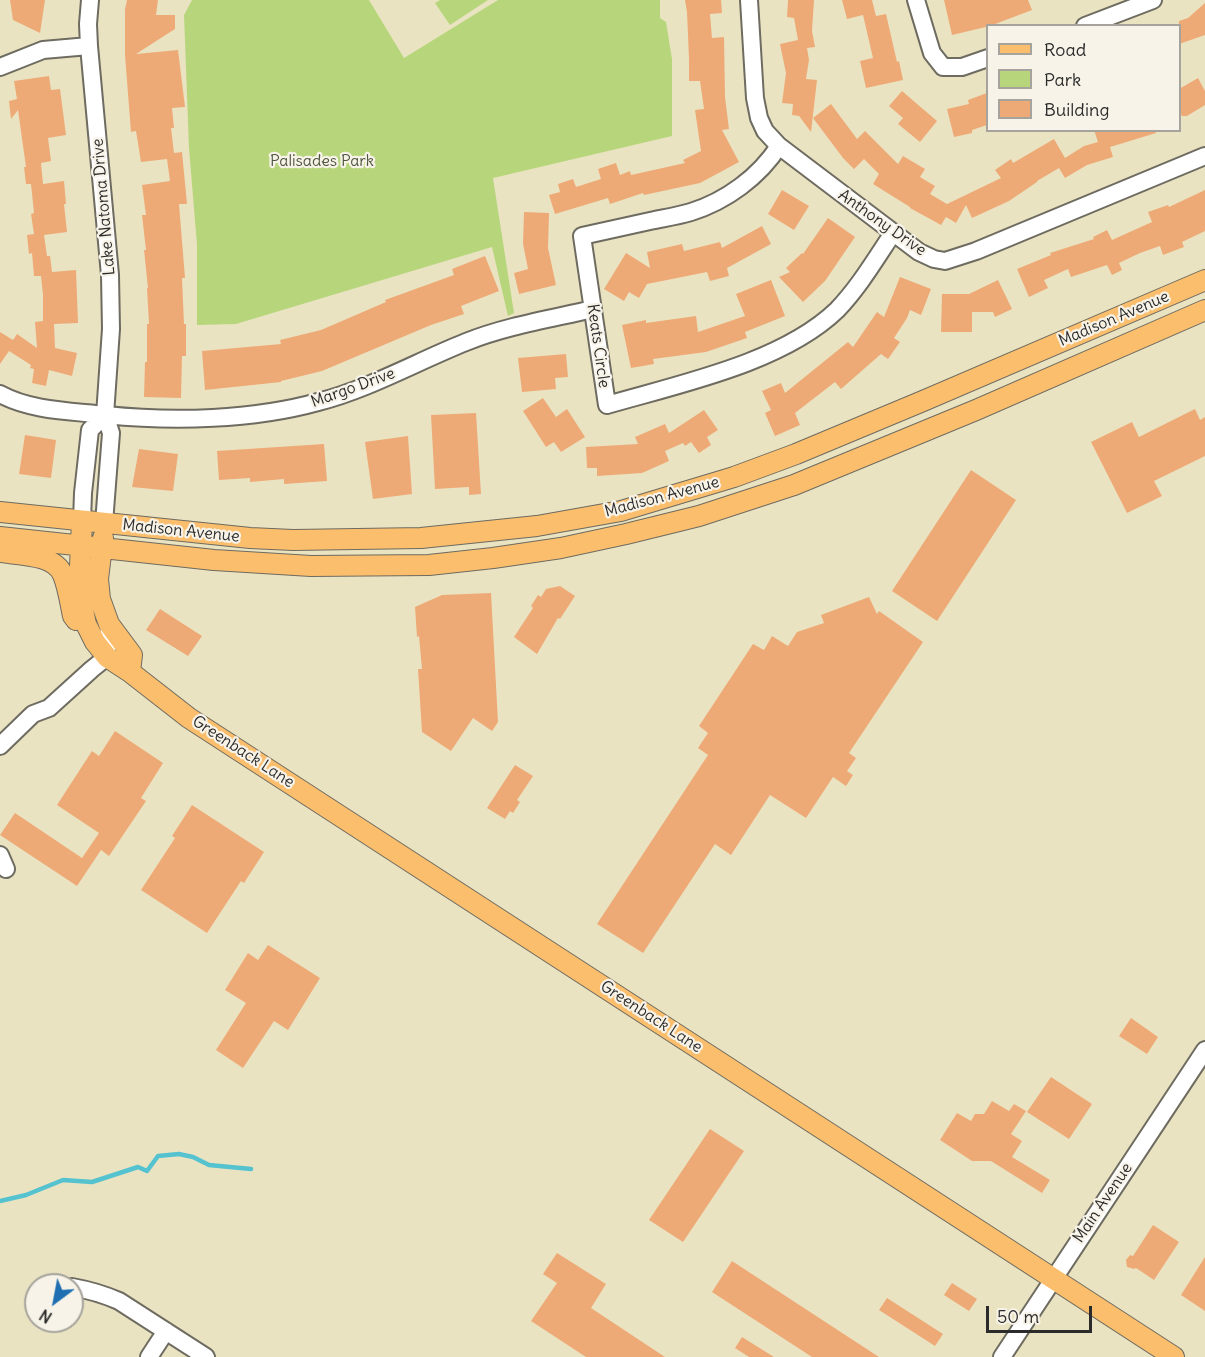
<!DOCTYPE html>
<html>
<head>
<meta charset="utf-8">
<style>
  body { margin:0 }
  #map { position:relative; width:1205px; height:1357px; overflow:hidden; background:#eae3c2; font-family:Delius,sans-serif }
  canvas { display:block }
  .legend { position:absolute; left:986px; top:24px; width:195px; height:108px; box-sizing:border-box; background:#f7f3e8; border:2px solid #a5a39c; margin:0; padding:8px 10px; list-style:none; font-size:18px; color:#2b2b2b }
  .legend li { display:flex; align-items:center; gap:12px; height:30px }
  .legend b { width:30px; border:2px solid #a5a39c }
  .north { position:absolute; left:24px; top:1273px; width:60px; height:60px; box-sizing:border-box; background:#f7f3e8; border:2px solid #a5a39c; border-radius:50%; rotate:212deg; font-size:16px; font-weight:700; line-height:24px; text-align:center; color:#2b2b2b }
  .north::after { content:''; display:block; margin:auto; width:21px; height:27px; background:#1f6fb2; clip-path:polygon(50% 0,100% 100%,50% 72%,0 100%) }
  .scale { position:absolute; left:986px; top:1306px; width:106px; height:27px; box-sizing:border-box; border:3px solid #2b2b2b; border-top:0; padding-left:8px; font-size:18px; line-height:21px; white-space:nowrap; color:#2b2b2b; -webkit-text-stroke:4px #f7f3e8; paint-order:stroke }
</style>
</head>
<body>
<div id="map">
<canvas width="1205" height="1357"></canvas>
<ul class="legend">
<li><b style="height:8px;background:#fabe6d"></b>Road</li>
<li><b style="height:16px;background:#b7d67c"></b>Park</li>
<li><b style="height:16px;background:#eeaa76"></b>Building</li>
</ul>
<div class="north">N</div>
<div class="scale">50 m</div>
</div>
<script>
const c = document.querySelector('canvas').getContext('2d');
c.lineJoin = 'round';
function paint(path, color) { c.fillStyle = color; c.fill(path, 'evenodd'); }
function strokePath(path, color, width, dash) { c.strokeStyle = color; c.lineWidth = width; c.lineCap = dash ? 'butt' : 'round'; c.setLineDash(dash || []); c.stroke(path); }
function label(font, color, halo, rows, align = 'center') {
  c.font = font + ' Delius,sans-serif'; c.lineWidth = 4.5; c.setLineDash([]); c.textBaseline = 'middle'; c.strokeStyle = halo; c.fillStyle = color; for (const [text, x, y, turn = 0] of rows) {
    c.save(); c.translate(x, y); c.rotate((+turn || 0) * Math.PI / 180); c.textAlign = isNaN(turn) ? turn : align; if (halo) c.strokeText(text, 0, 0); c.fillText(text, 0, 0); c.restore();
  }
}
paint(new Path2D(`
  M192 0H369L404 58 498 0H660V18L666 22 672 59V136L493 178 514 313 508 316 492 247 236 324 197 325V245L189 148 184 15Z
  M440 0H488L450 25 435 3Z`), '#b7d67c');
strokePath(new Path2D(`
  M0 1201 26 1195 63 1180 92 1182 138 1167 147 1171 158 1156 179 1154 193 1157 209 1165 251 1169`), '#55c2cf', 4.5);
paint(new Path2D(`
  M10 0H45L40 33 13 20Z
  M127 0H158L156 15H175V29L136 54 178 50 185 107 172 108 174 128H171L174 153 182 152 187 204H179L185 278H182L184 324H186V356H182L181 398 144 397 145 362H147V324H149L147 288H148L144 250H146L142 215H146L142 185 170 181 167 159 141 162 136 131 131 132 125 55V9Z
  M685 0H721L722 13 710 14 712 38 724 37 725 97 729 129 722 130 739 162 700 183 644 195 643 193 610 204 608 198 555 214 549 195 560 192 558 184 573 179 576 187 601 179 598 169 616 163 620 175 630 171 631 175 685 163 683 160 701 151 695 110 704 109 700 81H689V59L687 12Z
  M788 0H814L812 31 815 47 807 48 809 60 806 79 817 80 811 132 799 116 792 115 793 104 782 103 786 73 780 44 798 40 794 18 787 17Z
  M842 0H872L876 16 886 14 897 62 899 61 903 80 866 88 860 61 873 58 863 15 847 19Z
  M944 0H1028L1032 10 990 26 952 35Z
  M1205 3V35L1179 44V21L1188 18Z
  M49 76 51 90 60 89 66 135 48 138 51 161 41 163 43 184 64 181 66 204H64L67 232 44 235 47 256H50L52 272 76 270 78 323 54 324 55 348 77 353 72 376 49 370 46 386 32 383 34 369 30 368 31 365 9 351 0 364V332L13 340 17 334 37 348 35 322 43 321V295L41 276H34L32 253 29 254 27 235 34 234 31 214 34 213 31 184H26L24 167H26L18 110 11 119 9 101 17 99 14 81Z
  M1198 78 1205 91V105L1187 116H1182L1179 112V89Z
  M902 91 937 121 920 142 898 124 903 118 889 106Z
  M987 93V125L972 130V133L954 137 947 109 969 104 968 100Z
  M831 104 857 139 865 131 898 164 903 156 925 169 920 177 935 186 930 194 947 204 1001 178 995 170 1011 159 1013 163 1054 139 1065 158 1084 146 1098 142 1094 130H1155L1156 133 1110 147 1113 157 1087 165 1065 178 1059 168 1037 181V182L1009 201 972 218 966 205 956 223 946 217 941 225 910 208V207L873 184 879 174 864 159 854 169 843 158 813 118Z
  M782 190 809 206 794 230 768 214Z
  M1205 190V231L1182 242 1184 247 1163 255 1160 246 1140 253 1119 263 1122 270 1112 275 1107 265 1071 277 1068 269 1044 280 1048 288 1029 297 1017 269 1051 255 1050 253 1094 239 1093 237 1107 230 1112 240 1152 222 1148 212 1168 205 1169 207Z
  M524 212 549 213 548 248 556 285 519 294 514 273 528 269 523 244Z
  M828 218 855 237 825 281 803 302 779 277 790 272 786 268 802 253 803 254Z
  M762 226 771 244 727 268 729 276 710 281 707 272 647 284 639 298 629 292 624 301 604 289 626 253 650 268 647 252 682 244 684 251 720 242 722 248Z
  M485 256 499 291 461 306 464 314 431 325 322 371 281 381V382L205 390 202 351 281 344 280 340 321 330 386 302 385 300 454 275 452 269Z
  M900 277 931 289 921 315 910 310 907 318 894 338 900 342 888 359 881 354 841 389 835 382 795 413 800 425 775 436 765 413 771 410 762 391 781 383 785 393 848 342 853 347 877 312 884 317Z
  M771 280 785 316 745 332 747 338 706 352 653 359 654 364 631 368 622 325 646 320V323L696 316 698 332 745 316 736 294Z
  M998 280 1012 309 995 317 993 312H972V332H941L942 294H969Z
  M566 354 568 377 555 378 556 389 522 392 518 358Z
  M543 398 556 417 567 409 585 437 561 452 554 442 546 447 523 411Z
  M1195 409 1200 420 1205 417V456L1154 481 1162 496 1127 513 1091 442 1132 422 1139 437Z
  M704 410 718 430 707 437 711 445 699 453 691 442 685 446 683 443 665 451 669 461 642 473 597 476V468H587L586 447 638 444 635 437 665 424 669 433Z
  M476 413 481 494 469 495V487L435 489 431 415Z
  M25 435 56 440 51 478 19 474Z
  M408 436 412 494 373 499 365 442Z
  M324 444 327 481 284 484V479L250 482V478L219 480 217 451Z
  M139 449 178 454 173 491 132 487Z
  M971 470 1016 500 937 621 892 591Z
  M560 586 575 596 560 619 558 618 537 654 514 637 533 608 531 606 538 595 541 597 546 589Z
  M491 593 498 722 492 731 473 718 451 751 422 732 418 669H422L419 636 417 637 415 607 442 595Z
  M869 597 877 614 879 611 923 642 849 753 856 758 847 771 853 775 846 786 833 777 806 818 770 795 731 855 715 844 643 953 597 924 708 755 698 748 708 733 699 726 753 644 764 650 772 636 788 646 797 632 824 623 821 615Z
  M160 609 202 636 188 656 146 630Z
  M115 731 163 763 141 798 146 801 109 856 101 850 77 886 0 835 15 813 82 858 99 833 57 805 92 751 99 756Z
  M515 765 533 776 517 800 520 802 513 813 510 811 505 819 487 808Z
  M192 805 264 852 244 883 241 881 207 933 141 890 175 838 172 836Z
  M268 945 320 978 288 1030 274 1021 243 1068 216 1050 246 1003 225 990 248 953 258 960Z
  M1131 1018 1158 1037 1147 1054 1119 1036Z
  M1051 1077 1092 1104 1069 1139 1027 1112Z
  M992 1101 1009 1111 1014 1104 1026 1111 1011 1134 1022 1141 1012 1157 1050 1180 1042 1193 991 1161H972L940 1140 957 1113 971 1121 975 1114H984Z
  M710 1129 744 1151 683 1242 649 1220Z
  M1153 1225 1179 1242 1154 1280 1136 1268 1134 1269 1127 1267 1126 1260 1130 1255 1133 1256Z
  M557 1253 606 1284 591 1308 665 1357H586L531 1321 557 1283 543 1274Z
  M1205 1257V1311L1181 1295Z
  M732 1261 879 1357H812L712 1292Z
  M952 1283 977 1299 969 1311 944 1295Z
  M887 1298 943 1334 935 1346 879 1310Z
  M742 1337 774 1357H749L735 1348Z`), '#eeaa76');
const minor = new Path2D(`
  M90 0 88 24 89 46 110 275 111 329 105 415 111 433 104 523
  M749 0 755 98 759 118 765 131 779 146 919 252 934 259 945 261 976 251 1205 156
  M916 0 932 53 943 67H962L988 58
  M1085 26 1153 0
  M0 67 43 50 89 46
  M779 146C759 177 726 201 691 212 678 216 664 218 650 221 627 226 605 231 582 236L607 405C679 384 782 363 837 310 859 287 875 260 893 233
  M0 394C31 411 71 411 106 415 173 422 253 420 318 402 369 389 416 362 466 342 506 326 550 319 593 309
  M82 521 83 493 90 430 105 415
  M0 746 33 714 49 708 92 669 107 657 109 624
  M0 855 6 869
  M72 1287C89 1290 103 1294 119 1301L206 1357
  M149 1357 166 1331
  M1002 1357 1205 1050`);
const major = new Path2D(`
  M0 512 250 538 293 540 421 538 537 526 621 511 734 477 796 454 923 401 1205 280
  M82 521 80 566 82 605 86 624 95 642 107 657 130 672 189 718 1174 1357
  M0 537 214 560 311 566 429 565 493 558 561 548 626 534 699 516 794 485 976 410 1205 310
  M103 538 98 579 100 599 109 624 132 655 130 672
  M0 552C19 555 55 554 63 575 68 587 70 602 73 616L76 620`);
strokePath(minor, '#6e6b60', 20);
strokePath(major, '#6e6b60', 22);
strokePath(minor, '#fff', 16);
strokePath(major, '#fabe6d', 20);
label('16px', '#4e563f', '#f7f3e8', [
  ["Palisades Park",322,161]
]);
label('16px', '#2b2b2b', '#f7f3e8', [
  ["Lake Natoma Drive",104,207,-95],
  ["Anthony Drive",882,223,35],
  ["Madison Avenue",1114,319,-23],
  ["Keats Circle",598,346,82],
  ["Margo Drive",353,388,-20],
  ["Madison Avenue",662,497,-15],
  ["Madison Avenue",181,531,6],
  ["Greenback Lane",243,752,33],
  ["Greenback Lane",651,1017,33],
  ["Main Avenue",1103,1203,-56]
]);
</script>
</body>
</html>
